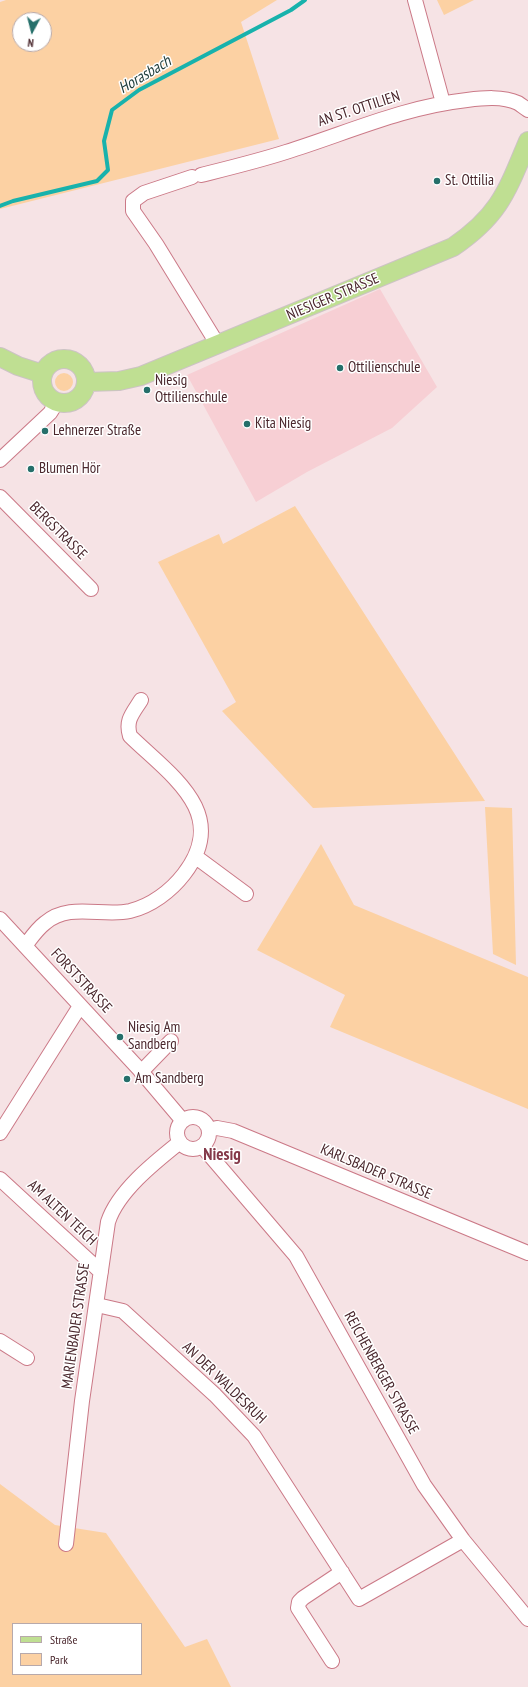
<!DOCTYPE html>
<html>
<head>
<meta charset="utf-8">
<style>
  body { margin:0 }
  #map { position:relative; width:528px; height:1687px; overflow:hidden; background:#f6e3e5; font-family:"PT Sans Narrow",sans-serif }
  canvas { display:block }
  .legend { position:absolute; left:12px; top:1623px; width:130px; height:52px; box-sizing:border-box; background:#fff; border:1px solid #b7a9ab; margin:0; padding:5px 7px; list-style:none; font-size:12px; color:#4a272d }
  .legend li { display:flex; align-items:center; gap:8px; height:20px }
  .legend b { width:20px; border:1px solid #b7a9ab }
  .north { position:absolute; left:12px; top:12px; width:40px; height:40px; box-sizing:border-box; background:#fff; border:1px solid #b7a9ab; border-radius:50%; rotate:187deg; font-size:11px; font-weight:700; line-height:16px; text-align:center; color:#4a272d }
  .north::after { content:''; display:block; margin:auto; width:14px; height:18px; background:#256f6a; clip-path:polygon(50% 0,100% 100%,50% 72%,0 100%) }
</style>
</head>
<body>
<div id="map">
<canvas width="528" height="1687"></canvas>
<ul class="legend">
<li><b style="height:5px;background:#bfdf92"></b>Straße</li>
<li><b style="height:11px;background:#fcd1a3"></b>Park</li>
</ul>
<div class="north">N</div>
</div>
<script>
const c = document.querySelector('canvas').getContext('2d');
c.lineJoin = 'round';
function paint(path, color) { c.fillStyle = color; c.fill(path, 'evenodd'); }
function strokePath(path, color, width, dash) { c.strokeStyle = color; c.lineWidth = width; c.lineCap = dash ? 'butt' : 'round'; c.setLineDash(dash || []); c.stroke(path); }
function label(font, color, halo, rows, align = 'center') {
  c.font = font + ' "PT Sans Narrow",sans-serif'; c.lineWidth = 3; c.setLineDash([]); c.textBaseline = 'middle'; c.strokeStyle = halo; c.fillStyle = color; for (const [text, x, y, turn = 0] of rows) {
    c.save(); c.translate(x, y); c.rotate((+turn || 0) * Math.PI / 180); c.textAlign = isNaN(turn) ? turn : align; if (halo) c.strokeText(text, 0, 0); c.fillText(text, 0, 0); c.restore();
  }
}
paint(new Path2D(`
  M380 289 437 387 392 428 307 472 256 502 187 375Z`), '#f7cfd4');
paint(new Path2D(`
  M6 0H277L241 22 279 139 0 209V2ZM20 20H44V44H20Z
  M437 0H474L444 15Z
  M55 382a9 9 0 1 1 18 0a9 9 0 1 1-18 0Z
  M295 506 485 801 313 808 222 711 236 702 158 562 219 534 223 544Z
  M485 807 512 808 516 965 493 954Z
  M321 844 354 905 528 977V1109L330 1027 345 995 257 950Z
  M0 1484 55 1525 106 1533 185 1647 207 1639 231 1687H0ZM13 1624H141V1674H13Z`), '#fcd1a3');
strokePath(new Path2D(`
  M0 206 13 201 97 181 108 170 104 141 112 110 139 90 291 10 305 0`), '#18b2ac', 4);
const minor = new Path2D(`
  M415 0 443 103
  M201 175C229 168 258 161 286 152 347 133 403 107 467 100 483 98 503 96 518 103 521 105 525 108 528 110
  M192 177 144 193 133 201V211L156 244 218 345
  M0 460 50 413 57 402
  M0 497 91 589
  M196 857 246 894
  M0 919 139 1069 183 1121
  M25 946C31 938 37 929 45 923 69 902 102 917 130 911 151 906 171 891 184 874 231 813 170 775 130 736 125 720 133 713 141 700
  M141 1072 171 1041
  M177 1133a16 16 0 1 1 32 0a16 16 0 1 1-32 0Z
  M209 1130 217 1128 233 1131 528 1253
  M0 1133 80 1006
  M202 1146 296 1256 424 1485 463 1540 528 1619
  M0 1179 101 1272
  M97 1305 123 1311 215 1395 254 1436 359 1599 463 1540
  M0 1341 27 1358
  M66 1544 82 1401 108 1222C118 1191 155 1162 180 1142
  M332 1661 298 1608 299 1602 303 1598 342 1572`);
const major = new Path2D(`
  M0 357 18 366 43 374
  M42 381a22 22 0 1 1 44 0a22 22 0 1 1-44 0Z
  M87 382 119 381 141 376 453 247C500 215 507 191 528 141`);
strokePath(minor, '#cb7987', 16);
strokePath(major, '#ccc3c4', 20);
strokePath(minor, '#fff', 14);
strokePath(major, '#bfdf92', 18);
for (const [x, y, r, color] of [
  [437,181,4,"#256f6a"],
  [340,368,4,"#256f6a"],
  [147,390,4,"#256f6a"],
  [247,424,4,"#256f6a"],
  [45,431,4,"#256f6a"],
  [31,469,4,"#256f6a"],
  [120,1037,4,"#256f6a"],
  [127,1079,4,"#256f6a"]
]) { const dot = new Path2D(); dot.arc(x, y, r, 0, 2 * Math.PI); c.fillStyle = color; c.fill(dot); strokePath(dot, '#fff', 1.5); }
label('15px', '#4a272d', '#fff', [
  ["AN ST. OTTILIEN",359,109,-18],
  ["NIESIGER STRASSE",333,297,-23],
  ["BERGSTRASSE",58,531,45],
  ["FORSTSTRASSE",81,981,47],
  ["KARLSBADER STRASSE",376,1172,23],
  ["AM ALTEN TEICH",62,1213,43],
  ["MARIENBADER STRASSE",76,1326,-82],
  ["REICHENBERGER STRASSE",381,1373,61],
  ["AN DER WALDESRUH",224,1383,44]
]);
label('15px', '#4a272d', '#fff', [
  ["St. Ottilia",445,181],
  ["Ottilienschule",348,368],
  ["Niesig",155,381],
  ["Ottilienschule",155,398],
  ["Kita Niesig",255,424],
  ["Lehnerzer Straße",53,431],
  ["Blumen Hör",39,469],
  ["Niesig Am",128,1028],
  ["Sandberg",128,1045],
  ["Am Sandberg",135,1079]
], 'left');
label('italic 16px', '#223f3d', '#fff', [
  ["Horasbach",145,75,-31]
]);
label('bold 17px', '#843949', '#fff', [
  ["Niesig",222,1155]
]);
</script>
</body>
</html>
